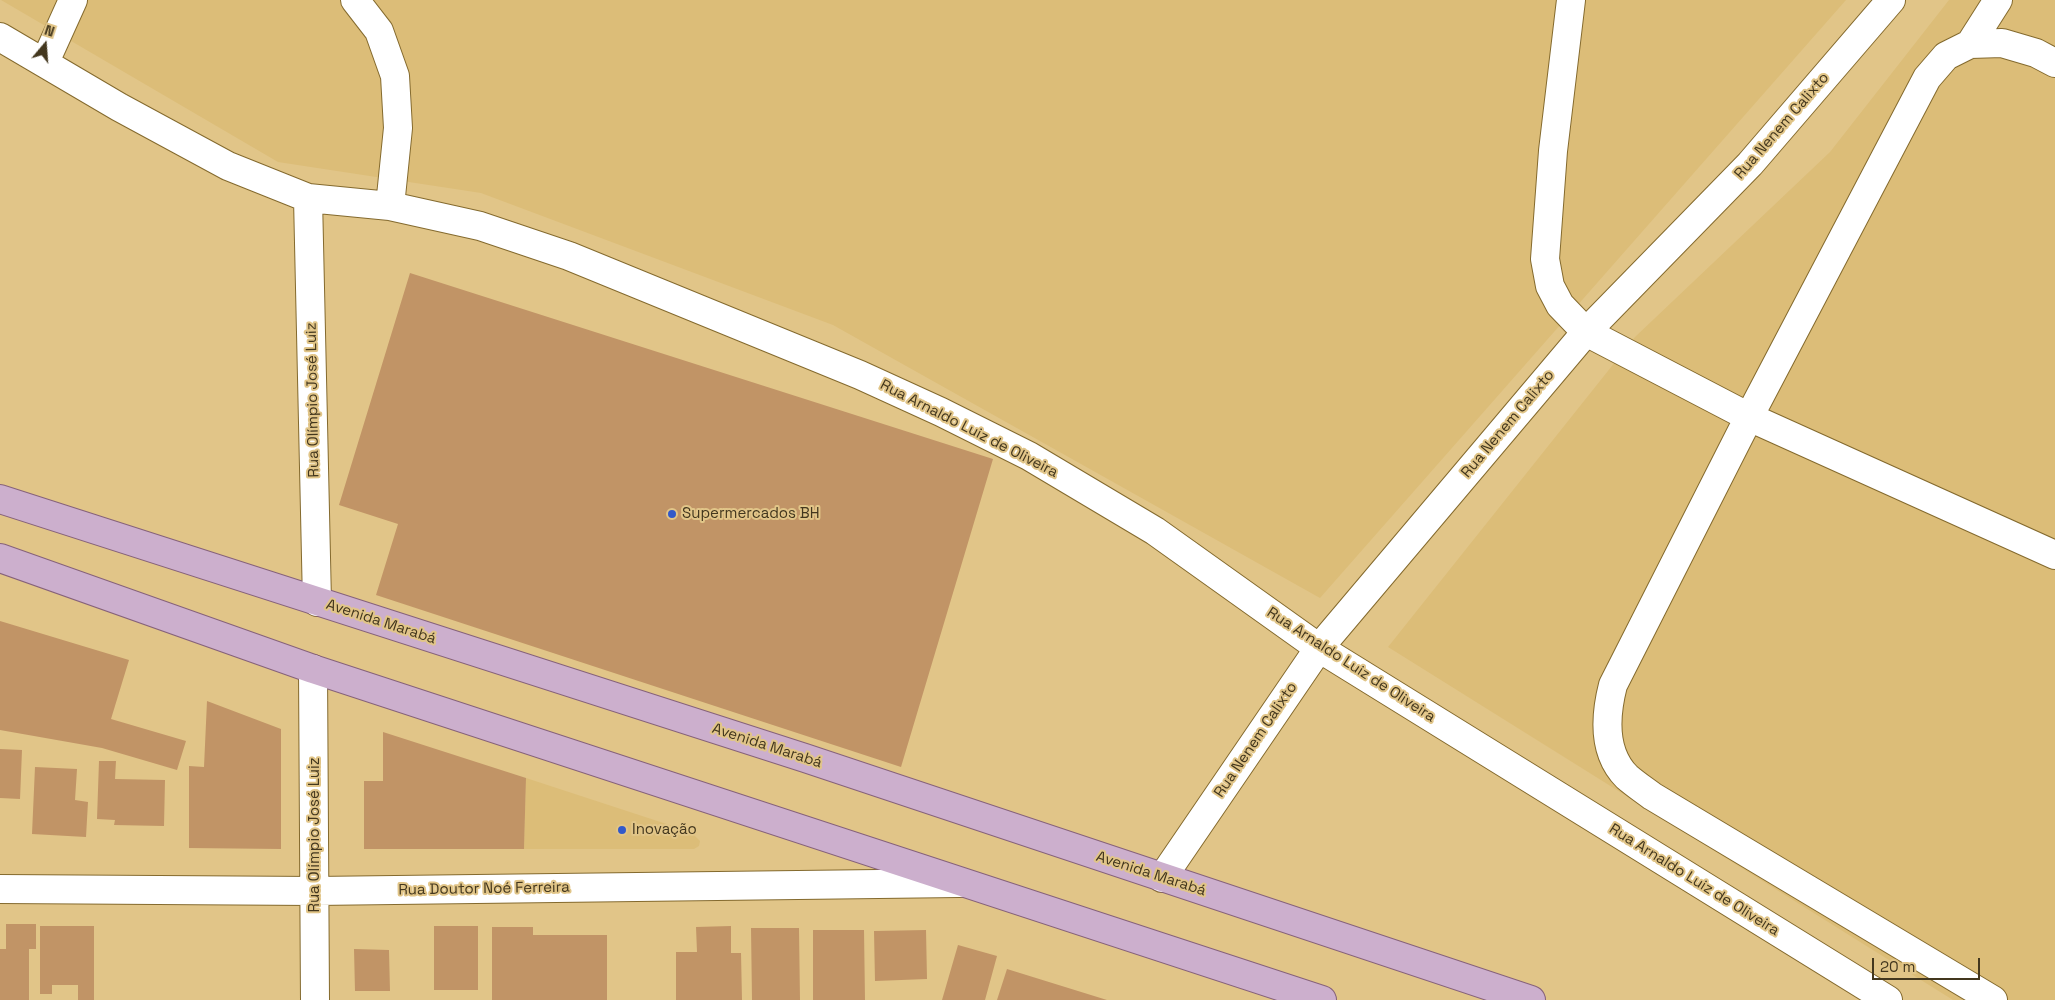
<!DOCTYPE html>
<html>
<head>
<meta charset="utf-8">
<style>
  body { margin:0 }
  #map { position:relative; width:2055px; height:1000px; overflow:hidden; background:#e1c588; font-family:"Space Grotesk",sans-serif }
  canvas { display:block }
  .north { position:absolute; left:20px; top:20px; width:50px; height:50px; -webkit-text-stroke:4px #e1c588; paint-order:stroke; rotate:18deg; font-size:14px; font-weight:700; line-height:20px; text-align:center; color:#43371e }
  .north::after { content:''; display:block; margin:auto; width:18px; height:22px; background:#43371e; clip-path:polygon(50% 0,100% 100%,50% 72%,0 100%) }
  .scale { position:absolute; left:1872px; top:958px; width:108px; height:22px; box-sizing:border-box; border:2px solid #43371e; border-top:0; padding-left:6px; font-size:15px; line-height:18px; white-space:nowrap; color:#43371e; -webkit-text-stroke:4px #e1c588; paint-order:stroke }
</style>
</head>
<body>
<div id="map">
<canvas width="2055" height="1000"></canvas>
<div class="north">N</div>
<div class="scale">20 m</div>
</div>
<script>
const c = document.querySelector('canvas').getContext('2d');
c.lineJoin = 'round';
function paint(path, color) { c.fillStyle = color; c.fill(path, 'evenodd'); }
function strokePath(path, color, width, dash) { c.strokeStyle = color; c.lineWidth = width; c.lineCap = dash ? 'butt' : 'round'; c.setLineDash(dash || []); c.stroke(path); }
function label(font, color, halo, rows, align = 'center') {
  c.font = font + ' "Space Grotesk",sans-serif'; c.lineWidth = 4; c.setLineDash([]); c.textBaseline = 'middle'; c.strokeStyle = halo; c.fillStyle = color; for (const [text, x, y, turn = 0] of rows) {
    c.save(); c.translate(x, y); c.rotate((+turn || 0) * Math.PI / 180); c.textAlign = isNaN(turn) ? turn : align; if (halo) c.strokeText(text, 0, 0); c.fillText(text, 0, 0); c.restore();
  }
}
paint(new Path2D(`
  M1 0H1846L1320 598 833 325 481 193 278 162Z
  M1949 0H2055V1000H1953L1388 647 1635 337 1830 152Z
  M526 778 691 832 700 841 699 846 694 849H524Z`), '#dcbd78');
paint(new Path2D(`
  M410 273 993 459 901 767 376 595 398 524 339 505Z
  M0 621 129 660 111 719 186 741 177 770 102 748 0 730Z
  M207 701 281 729V849L189 848V766L204 767Z
  M383 732 526 778 524 849H364V781H383Z
  M0 749 22 750 20 799 0 798Z
  M99 761H116L115 779 165 780 164 826 114 825 115 820 97 819Z
  M35 767 77 769 75 800 88 802 86 837 32 834Z
  M6 924H36V949H29V1000H0V949H6Z
  M40 926H94V1000H78V985H52V994H40Z
  M434 926H478V990H434Z
  M731 926V953H741L742 1000H676V952H697L696 927Z
  M492 927H533V935H607V1000H492Z
  M751 928H799L800 1000H752Z
  M813 930H864L865 1000H813Z
  M926 930 927 979 875 981 874 931Z
  M958 945 997 956 985 1000H942Z
  M354 949 389 950 390 991H355Z
  M1007 969 1107 1000H997Z`), '#c19466');
const minor = new Path2D(`
  M355 0 379 31 395 76 398 128 390 206
  M1571 0 1553 151 1545 259 1550 286 1560 305 1586 332 1749 417 2055 555
  M0 37 119 107 228 166 308 198 390 206 480 226 569 256 860 375 941 412 1029 456 1155 531 1319 648 1888 1000
  M1970 44 1998 0
  M45 62 73 0
  M308 198 317 602
  M313 669 315 1000
  M1162 878 1319 648 1586 332 1750 164 1891 0
  M0 889 315 891 959 883
  M1993 1000 1652 796C1644 790 1635 784 1627 777 1602 752 1605 716 1613 685L1749 417 1927 78 1946 56 1970 44 2002 43 2036 53 2055 63`);
const major = new Path2D(`
  M0 499 805 758 1531 1000
  M0 558 313 669 1322 1000`);
strokePath(minor, '#846a2e', 30);
strokePath(major, '#86627a', 30);
strokePath(minor, '#fff', 28);
strokePath(major, '#ccafcd', 28);
for (const [x, y, r, color] of [
  [672,514,5,"#3259c9"],
  [622,830,5,"#3259c9"]
]) { const dot = new Path2D(); dot.arc(x, y, r, 0, 2 * Math.PI); c.fillStyle = color; c.fill(dot); strokePath(dot, '#e1c588', 2); }
label('15px', '#43371e', '#e1c588', [
  ["Rua Nenem Calixto",1782,126,-49],
  ["Rua Olímpio José Luiz",313,400,-91],
  ["Rua Nenem Calixto",1508,424,-50],
  ["Rua Arnaldo Luiz de Oliveira",969,429,27],
  ["Avenida Marabá",381,622,18],
  ["Rua Arnaldo Luiz de Oliveira",1351,665,33],
  ["Rua Nenem Calixto",1256,740,-56],
  ["Avenida Marabá",767,746,18],
  ["Rua Olímpio José Luiz",315,835,-90],
  ["Avenida Marabá",1151,874,18],
  ["Rua Arnaldo Luiz de Oliveira",1694,880,32],
  ["Rua Doutor Noé Ferreira",484,889,-1]
]);
label('15px', '#43371e', '#e1c588', [
  ["Supermercados BH",682,514],
  ["Inovação",632,830]
], 'left');
</script>
</body>
</html>
